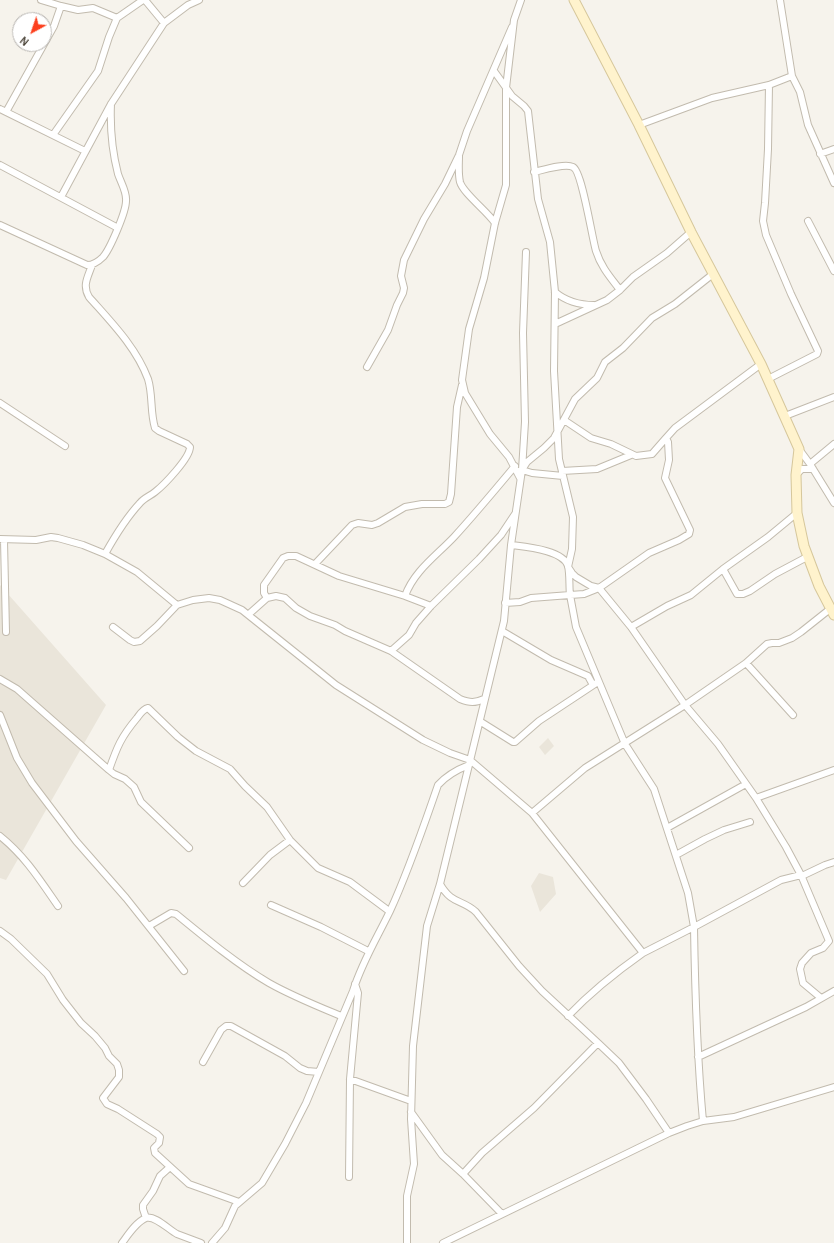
<!DOCTYPE html>
<html>
<head>
<meta charset="utf-8">
<style>
  body { margin:0 }
  #map { position:relative; width:834px; height:1243px; overflow:hidden; background:#f6f3ec; font-family:Karla,sans-serif }
  canvas { display:block }
  .north { position:absolute; left:12px; top:12px; width:40px; height:40px; box-sizing:border-box; background:#fff; border:1px solid #b7b4b0; border-radius:50%; rotate:220deg; font-size:11px; font-weight:700; line-height:16px; text-align:center; color:#4b4439 }
  .north::after { content:''; display:block; margin:auto; width:14px; height:18px; background:#fc3f1d; clip-path:polygon(50% 0,100% 100%,50% 72%,0 100%) }
</style>
</head>
<body>
<div id="map">
<canvas width="834" height="1243"></canvas>
<div class="north">N</div>
</div>
<script>
const c = document.querySelector('canvas').getContext('2d');
c.lineJoin = 'round';
function paint(path, color) { c.fillStyle = color; c.fill(path, 'evenodd'); }
function strokePath(path, color, width, dash) { c.strokeStyle = color; c.lineWidth = width; c.lineCap = dash ? 'butt' : 'round'; c.setLineDash(dash || []); c.stroke(path); }
paint(new Path2D(`
  M0 585 106 705 6 880 0 878Z
  M548 738 554 746 545 755 539 747Z
  M539 873 553 877 556 894 540 912 531 886Z`), '#eae5da');
const street = new Path2D(`
  M41 0 61 6 54 26 44 44
  M145 0 164 23
  M780 0 792 76 800 92 808 125 834 183
  M61 6 78 10 93 8 117 18
  M494 71 512 96 524 106 528 111 538 199 550 242 555 292 554 371 559 459 573 517 572 549 568 567 572 573 576 577 591 586 599 588 631 627 685 705 585 768 532 813
  M0 109 85 151
  M6 112 44 44
  M639 125 712 98 769 85 792 76
  M53 135 98 71 109 37 117 18 143 0
  M820 154 834 149
  M459 156C459 164 458 173 460 182 463 193 487 211 495 223
  M0 165 118 228
  M534 172C543 170 565 163 573 167 582 171 592 238 596 251 601 267 611 278 620 290
  M61 197 111 104 164 23 188 5 199 0
  M808 221 834 271
  M0 225 87 265C93 265 98 262 103 257 110 249 126 212 126 201 127 192 121 183 118 174 112 151 110 128 111 104
  M526 252 523 333 525 422 522 470 527 462 544 448 554 438 575 399 597 378 605 362 623 348 652 318 675 304 713 274
  M92 265C88 277 82 285 89 297 111 322 136 347 148 379 153 395 150 412 155 428L159 431 187 444 190 447C190 458 164 485 155 492 150 496 144 498 140 503 126 518 115 536 105 554
  M555 292C567 302 579 305 594 305
  M555 324 607 300 620 290 633 277 667 253 691 232
  M367 367 388 330 397 305 403 293 404 288 401 276 404 260 424 219 445 184 459 155 467 131 512 27
  M768 379 817 354 818 351 791 294 766 235 763 221 765 203 768 149 769 85
  M0 403 65 446
  M785 416 834 397
  M564 420 591 438 611 444 636 456 652 454 666 438
  M799 449 810 464 834 503
  M810 464 834 444
  M519 471 522 470 532 473 563 476
  M562 471 597 469 631 455
  M797 474 802 469H813
  M520 478 509 457 490 434 465 393 462 380 469 329 484 278 495 223 506 185V88L514 20 521 0
  M0 539 36 540 51 537 58 538 83 545 105 554 137 572 177 605
  M4 540 6 632
  M511 545C526 547 563 550 568 566 570 574 569 587 570 595L584 594 599 588 649 553 679 540 689 534 690 530 665 478 669 460 668 442 666 438 675 428 761 364
  M315 564 352 525 358 523 372 525 378 523 405 507 422 504H445L449 502 451 494 457 407 462 385
  M723 569 737 594H743L750 591 775 574 807 557
  M405 596C414 571 436 556 454 537 475 514 495 490 515 466
  M267 598 264 593V585L283 558 288 556H296L339 576 405 596 431 606
  M830 609 801 632 792 638 779 643H772L767 644 746 663 685 705 718 744 756 798 834 770
  M249 614 267 598 276 596 285 598 296 608 310 616 335 625 345 631 391 651 460 699C470 703 475 703 484 699
  M113 627 130 640 134 642 140 641 157 626 177 605 193 600 209 598 220 600 242 610 336 685 423 740 450 753 470 760 532 813 643 953 694 927 688 893 654 789 625 744 576 627 570 595 531 598 520 602 505 603
  M631 627 667 606 691 595 723 569 768 537 797 513
  M502 631 551 660 588 676 593 685
  M391 651 409 635 416 623 431 606 479 559 501 535 515 514
  M746 663 793 715
  M0 679 17 689 109 770 114 774 125 779 134 787 141 802 189 848
  M0 715 17 758 32 783 76 841 126 898 184 971
  M481 722 513 742H515L539 721 598 682
  M109 770C117 747 121 737 137 718 140 714 143 709 148 708L178 737 196 751 230 769 245 786 267 807 290 840 318 868 350 882 389 911
  M756 798 786 847 801 875H804L825 865 834 862
  M667 828 746 784
  M0 836C25 856 40 880 58 906
  M676 855 705 839 724 830 750 822
  M243 883 270 855 290 840
  M440 884C452 905 462 899 476 912L519 966 542 991 598 1043 534 1108 482 1153 463 1174
  M271 905 321 927 368 951
  M149 926 171 913 176 914C204 937 238 965 269 983 292 996 317 1006 341 1016
  M0 931 11 939 47 974 63 1000 81 1023 95 1036 105 1048 109 1056 117 1064 119 1070V1077L103 1098 107 1104 118 1109 157 1134 160 1137 159 1143 154 1148 155 1153 189 1184 239 1202
  M568 1016C591 992 616 972 643 953
  M598 1043 619 1063 646 1099 669 1133
  M698 1057 806 1007 834 991
  M203 1062 221 1030 226 1026H231L285 1056 300 1068 307 1071 319 1072
  M350 1079 411 1101
  M411 1112 442 1155 463 1174 502 1214
  M703 1121 734 1117 834 1087
  M349 1177 350 1079 358 993 355 984
  M146 1218 143 1209V1205L153 1191 160 1176 170 1167
  M122 1243C128 1235 136 1222 146 1218 155 1215 169 1230 177 1234 185 1237 193 1240 201 1243
  M212 1243 225 1228 235 1206 262 1183 285 1144 306 1103 353 991C362 962 377 938 390 911 409 870 423 828 438 785 447 775 456 770 469 765
  M407 1243V1196L414 1164 411 1119 413 1046 427 926 440 884 504 621 511 545 522 470
  M443 1243 669 1133 687 1126 703 1121C697 1056 695 992 694 927L781 880 801 875 829 941 823 948 811 953 802 963 800 969 803 983 821 998`);
const secondary = new Path2D(`
  M574 0 639 125 691 232 761 364 795 440 799 449 796 475 797 513 804 546 819 586 834 615`);
strokePath(street, '#c2bbae', 8);
strokePath(secondary, '#d6c79b', 11);
strokePath(street, '#fff', 6);
strokePath(secondary, '#fff3cd', 9);
</script>
</body>
</html>
